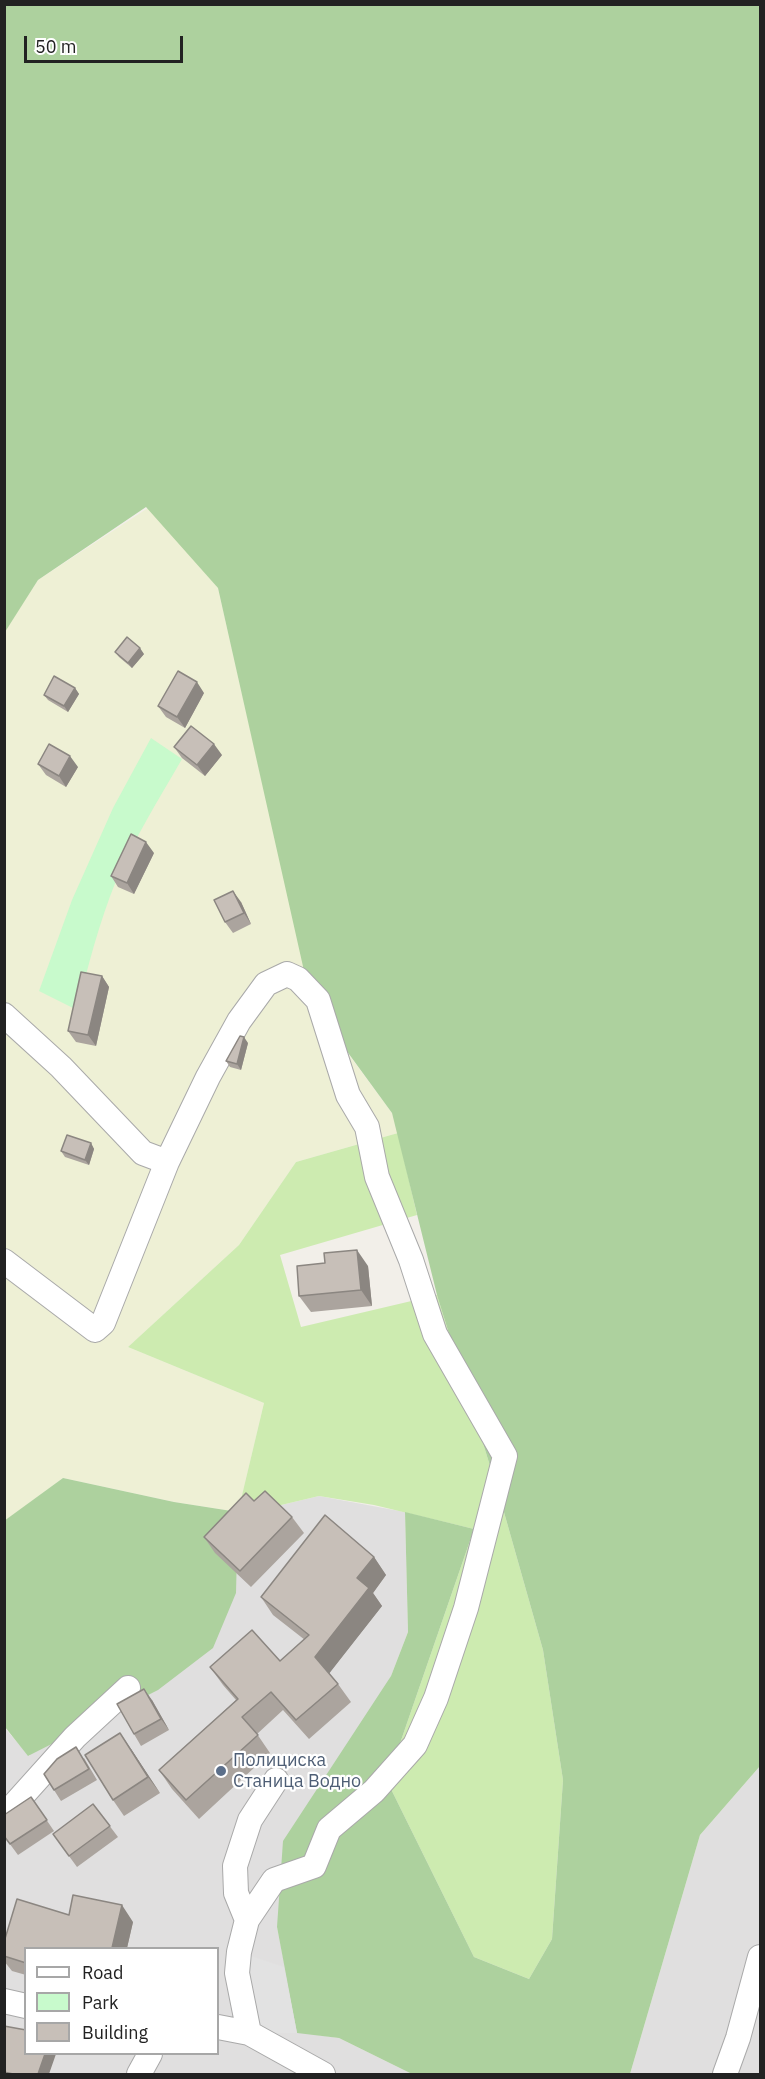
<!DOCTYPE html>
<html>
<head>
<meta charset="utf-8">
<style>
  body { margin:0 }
  #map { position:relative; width:765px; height:2079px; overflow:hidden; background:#f2efe9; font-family:"IBM Plex Sans",sans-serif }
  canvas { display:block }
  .frame { position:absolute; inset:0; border:6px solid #222; pointer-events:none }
  .legend { position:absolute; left:24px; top:1947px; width:195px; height:108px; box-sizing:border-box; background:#fff; border:2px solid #a7a7a7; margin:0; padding:8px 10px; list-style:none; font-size:18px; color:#222 }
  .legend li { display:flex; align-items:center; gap:12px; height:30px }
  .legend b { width:30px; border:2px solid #a7a7a7 }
  .scale { position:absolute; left:24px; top:36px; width:159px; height:27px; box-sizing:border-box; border:3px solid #222; border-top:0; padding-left:8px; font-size:18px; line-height:21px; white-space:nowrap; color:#222; -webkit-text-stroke:4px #fff; paint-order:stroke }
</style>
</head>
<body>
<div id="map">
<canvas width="765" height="2079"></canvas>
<div class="frame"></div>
<ul class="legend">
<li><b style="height:8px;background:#fff"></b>Road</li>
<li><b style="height:16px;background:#c8facc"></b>Park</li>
<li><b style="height:16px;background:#c7bfb8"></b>Building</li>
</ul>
<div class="scale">50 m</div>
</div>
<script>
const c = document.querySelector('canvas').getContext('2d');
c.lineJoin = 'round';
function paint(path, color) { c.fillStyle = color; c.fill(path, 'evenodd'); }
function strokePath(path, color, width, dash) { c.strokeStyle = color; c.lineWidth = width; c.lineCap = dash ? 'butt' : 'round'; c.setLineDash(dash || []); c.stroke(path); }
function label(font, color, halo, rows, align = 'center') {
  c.font = font + ' "IBM Plex Sans",sans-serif'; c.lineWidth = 4.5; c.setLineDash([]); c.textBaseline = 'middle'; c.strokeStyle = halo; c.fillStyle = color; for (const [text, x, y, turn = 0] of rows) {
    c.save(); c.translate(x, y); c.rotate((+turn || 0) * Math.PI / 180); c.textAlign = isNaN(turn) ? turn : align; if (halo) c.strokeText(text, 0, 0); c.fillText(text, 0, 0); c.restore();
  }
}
paint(new Path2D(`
  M319 1496 405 1512 408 1632 391 1676 277 1927 298 2032 339 2038 412 2074H5L4 1727 29 1756 238 1512 277 1506ZM26 1948H218V2054H26Z
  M760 1766V2074H630L700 1835Z`), '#e0dfdf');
paint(new Path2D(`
  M151 506 218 588 261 777 324 1021 392 1113 398 1133 296 1162 239 1245 128 1347 264 1403 238 1512 174 1502 63 1478 5 1521 4 632 38 580Z`), '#eef0d5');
paint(new Path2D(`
  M398 1133 417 1215 280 1255 301 1327 437 1295 500 1498 543 1650 563 1780 552 1939 529 1979 474 1957 387 1781 474 1529 374 1505 319 1496 277 1506 238 1512 264 1403 128 1347 239 1245 296 1162Z`), '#cdebb0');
paint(new Path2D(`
  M5 5H760V1766L700 1835 630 2074H412L339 2038 297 2033 277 1927 283 1841 391 1676 408 1632 405 1512 474 1529 387 1781 474 1957 529 1979 552 1939 563 1780 543 1650 500 1498 437 1295 392 1113 311 1002 218 588 146 507 38 580 5 632Z
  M63 1478 174 1502 238 1512 236 1593 213 1648 158 1690 28 1756 5 1727 4 1521Z`), '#add19e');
paint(new Path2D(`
  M151 738 182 759C159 799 134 839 116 881 99 923 88 966 77 1010L39 991 72 900 113 808Z`), '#c8facc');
paint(new Path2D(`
  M239 1952 284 1967 297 2033H249Z`), '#e2e2e2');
const street = new Path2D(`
  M4 1015 61 1067 143 1153 167 1162 208 1077 239 1021 266 984 287 974 298 979 318 1000 348 1095 367 1127 377 1177 411 1260 435 1334 505 1456 466 1608 436 1698 415 1745 374 1791 329 1829 314 1866 274 1880 247 1920
  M4 1261 95 1330 103 1323 167 1162
  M4 1816 75 1737 128 1688
  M4 2001 26 2006
  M218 2027 249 2033 323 2074
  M249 2033 237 1973 239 1952 247 1920 236 1893 235 1866 250 1820 276 1780
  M139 2074 150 2054
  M725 2074 738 2038 760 1957`);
strokePath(street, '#a9a9a9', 26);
strokePath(street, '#fff', 24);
paint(new Path2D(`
  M115 652 144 654 132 668 119 657Z
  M75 688 79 694 68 712 48 700 44 695Z
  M204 693 185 728 166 717 158 706Z
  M174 747 222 755 205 776 182 758Z
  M38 764 78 767 66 787 46 775Z
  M154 853 134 894 118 887 111 876Z
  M241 902 251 924 233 933 225 922Z
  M102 976 109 987 96 1046 76 1042 68 1031Z
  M248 1043 241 1070 230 1067 226 1061Z
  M91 1143 94 1149 89 1165 65 1157 61 1151Z
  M368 1266 372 1306 311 1312 299 1296Z
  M254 1501 292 1517 304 1533 251 1587 215 1553 204 1537Z
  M374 1557 386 1575 373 1593 382 1606 329 1673 338 1684 351 1702 309 1739 283 1710 257 1734 270 1753 199 1819 172 1789 159 1770 236 1700 223 1685 210 1667 280 1661 305 1640 273 1615 261 1597Z
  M152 1700 169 1730 141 1746 134 1734Z
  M131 1749 160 1793 124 1816 113 1800Z
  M84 1758 97 1780 61 1801 54 1790Z
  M31 1797 54 1831 18 1855 4 1836Z
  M93 1804 118 1837 77 1867 53 1834Z
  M69 1915 133 1922 127 1948H26V1975L12 1971 4 1961V1942Z`), '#aba49e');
paint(new Path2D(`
  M140 648 144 654 132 668 128 663Z
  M197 682 204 693 185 728 177 717Z
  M75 688 79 694 68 712 64 706Z
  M214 744 222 755 205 776 197 765Z
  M70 756 78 767 66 787 59 776Z
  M146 842 154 853 134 894 127 883Z
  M233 891 241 902 251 924 244 913Z
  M102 976 109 987 96 1046 88 1035Z
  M244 1037 248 1043 241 1070 237 1064Z
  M91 1143 94 1149 89 1165 85 1160Z
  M357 1250 368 1266 372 1306 361 1290Z
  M374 1557 386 1575 373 1593 382 1606 328 1675 315 1657 357 1578Z
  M144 1689 152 1700 169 1730 161 1719Z
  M120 1733 131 1749 160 1793 148 1777Z
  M122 1905 133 1922 127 1948H112Z
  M45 2054H56L49 2074H38Z`), '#8b8681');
const building = new Path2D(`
  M127 637 140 648 128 663 115 652Z
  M178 671 197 682 177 717 158 706Z
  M54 676 75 688 64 706 44 695Z
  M191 726 214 744 197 765 174 747Z
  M49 744 70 756 59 776 38 764Z
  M131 834 146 842 127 883 111 876Z
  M233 891 244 913 225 922 214 900Z
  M81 972 102 976 88 1035 68 1031Z
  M240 1036 244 1037 237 1064 226 1061Z
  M67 1135 91 1143 85 1160 61 1151Z
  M357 1250 361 1290 299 1296 297 1266 325 1263 324 1253Z
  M265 1491 292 1517 240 1571 204 1537 246 1493 254 1501Z
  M325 1515 374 1557 357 1578 369 1588 315 1657 338 1684 296 1720 271 1692 242 1717 258 1735 186 1800 159 1770 238 1699 210 1667 252 1630 280 1661 309 1635 261 1597Z
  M144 1689 161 1719 134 1734 117 1704Z
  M120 1733 148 1777 113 1800 85 1755Z
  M76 1747 89 1769 54 1790 44 1774 57 1759Z
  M31 1797 47 1820 10 1844 4 1836V1815Z
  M93 1804 110 1826 69 1856 53 1834Z
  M73 1895 122 1905 112 1948H26V1963L4 1956V1942L17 1899 69 1915Z
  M4 2026 26 2030V2054H45L38 2074H13L4 2072Z`);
paint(building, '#c7bfb8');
strokePath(building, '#8b8681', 1.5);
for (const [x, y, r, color] of [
  [221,1771,6,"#5c6f8a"]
]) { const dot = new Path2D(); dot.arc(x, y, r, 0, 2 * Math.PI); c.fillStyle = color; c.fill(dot); strokePath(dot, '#fff', 2); }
label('18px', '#4e5e75', '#fff', [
  ["Полициска",233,1761],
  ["Станица Водно",233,1782]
], 'left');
</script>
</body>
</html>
